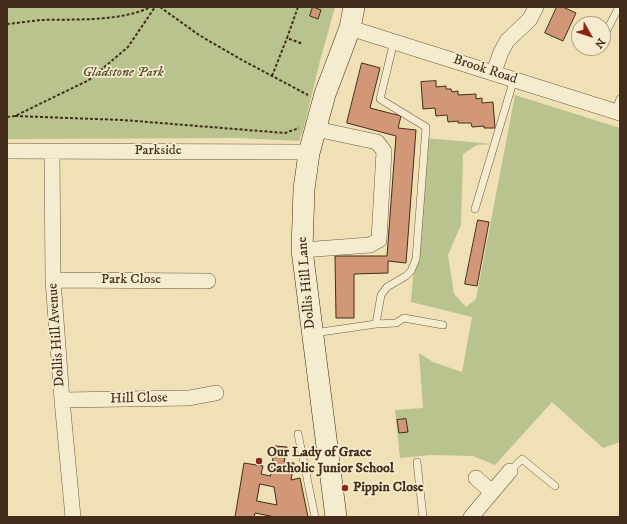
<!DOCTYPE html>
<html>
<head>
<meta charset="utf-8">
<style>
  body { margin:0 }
  #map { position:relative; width:627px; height:524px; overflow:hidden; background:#efe1b5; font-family:"IM FELL DW Pica",serif }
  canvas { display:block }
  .frame { position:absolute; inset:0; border:8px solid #432d1a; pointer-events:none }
  .north { position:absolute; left:571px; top:16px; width:40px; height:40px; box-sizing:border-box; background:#f5eccf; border:1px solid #aea087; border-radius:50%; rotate:129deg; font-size:11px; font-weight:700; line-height:16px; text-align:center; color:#432d1a }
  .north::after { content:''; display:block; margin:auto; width:14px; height:18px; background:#8f2418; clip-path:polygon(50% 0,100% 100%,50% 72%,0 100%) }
</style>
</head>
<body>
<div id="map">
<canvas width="627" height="524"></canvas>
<div class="frame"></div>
<div class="north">N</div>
</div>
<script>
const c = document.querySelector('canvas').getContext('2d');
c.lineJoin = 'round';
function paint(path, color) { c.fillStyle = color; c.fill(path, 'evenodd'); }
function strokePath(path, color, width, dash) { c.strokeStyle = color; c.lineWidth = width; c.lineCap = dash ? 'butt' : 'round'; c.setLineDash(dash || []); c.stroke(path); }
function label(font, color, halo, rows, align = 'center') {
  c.font = font + ' "IM FELL DW Pica",serif'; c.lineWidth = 3.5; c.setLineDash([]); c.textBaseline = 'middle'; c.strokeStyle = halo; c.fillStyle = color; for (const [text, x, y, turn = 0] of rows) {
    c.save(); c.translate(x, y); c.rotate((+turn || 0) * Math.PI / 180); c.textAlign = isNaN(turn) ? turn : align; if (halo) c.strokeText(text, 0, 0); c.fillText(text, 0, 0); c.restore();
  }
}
paint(new Path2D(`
  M7 7H335L320 61 304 127 299 141 239 138 7 139Z
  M515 95 620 128V442L603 448 552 402 495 465 473 456 430 455 400 458 395 410 423 408 419 353 433 362 462 372 472 317 411 302 425 138 493 144 477 145 463 154 461 225 448 255 454 294 466 307 476 299Z`), '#b9c38d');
const building = new Path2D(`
  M313 7 321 10 318 19 310 16Z
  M557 7H563L576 13 563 41 545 33Z
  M362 63 380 68 370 108 401 116 398 128 416 130 406 263 388 261V273L354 274V318H336L335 256H387L396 136 347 123Z
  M436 81V87L446 86V89H451L452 92 458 91V95L476 94V99L482 98V103L493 102 495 128H484V126L472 127 471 123H458V121L448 122 447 115 436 116 435 108 423 109 421 82Z
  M478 220 489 222 477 286 465 284Z
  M406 419 408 432 399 433 397 420Z
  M275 446 287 447 284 462 294 463 291 480 300 478 308 517H275L255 513 254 517H235L244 463 263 466 261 474 270 476ZM260 484 274 487 277 505 257 501Z`);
paint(building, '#d19777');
strokePath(building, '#432d1a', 1);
const lane = new Path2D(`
  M607 30 619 7
  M615 111 620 99
  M475 209 514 79
  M376 324 381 295 387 287 406 276 411 271 416 259 426 127 380 99 394 41
  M314 333 376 324 396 323 404 318 443 325
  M298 434 315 517
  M417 462 423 517
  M510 471 522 459 555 486`);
const street = new Path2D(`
  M350 28 620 113
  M494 72 501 52 507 41 530 19 536 7
  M7 151 298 152 309 153
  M52 152 53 280 62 400 73 517
  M302 250 370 245 379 240 384 151 377 142 316 129
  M53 280 208 281
  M62 400 189 398 216 393
  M476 478 492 492
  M471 517 510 471`);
const secondary = new Path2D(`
  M336 517 302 250 304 189 309 153 325 94 350 28 354 7`);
strokePath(lane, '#6e5a41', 8);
strokePath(street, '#6e5a41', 16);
strokePath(secondary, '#432d1a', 22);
strokePath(new Path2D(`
  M160 7 199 35 242 60 308 95
  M298 7 287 38 303 44
  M7 24C18 23 30 21 41 20 75 19 119 22 151 7
  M272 76 287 38
  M15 116 123 120 285 133 299 128
  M7 117 15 116 89 80 128 47 155 7`), '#432d1a', 2, [3, 2]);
strokePath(lane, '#f5eccf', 7);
strokePath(street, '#f5eccf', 15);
strokePath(secondary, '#f5eccf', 21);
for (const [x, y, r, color] of [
  [259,461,4,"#8f2418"],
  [345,488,4,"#8f2418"]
]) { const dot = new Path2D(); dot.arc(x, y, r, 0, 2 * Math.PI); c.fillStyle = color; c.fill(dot); strokePath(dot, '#f5eccf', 1.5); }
label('14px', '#432d1a', '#f5eccf', [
  ["Brook Road",485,70,18],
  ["Parkside",158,151],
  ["Park Close",131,280],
  ["Dollis Hill Lane",307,283,-95],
  ["Dollis Hill Avenue",57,335,-94],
  ["Hill Close",139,399,-1]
]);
label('italic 14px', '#5b4b31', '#f5eccf', [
  ["Gladstone Park",123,73]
]);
label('bold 14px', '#432d1a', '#f5eccf', [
  ["Our Lady of Grace",267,453],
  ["Catholic Junior School",267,469],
  ["Pippin Close",353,488]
], 'left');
</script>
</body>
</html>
